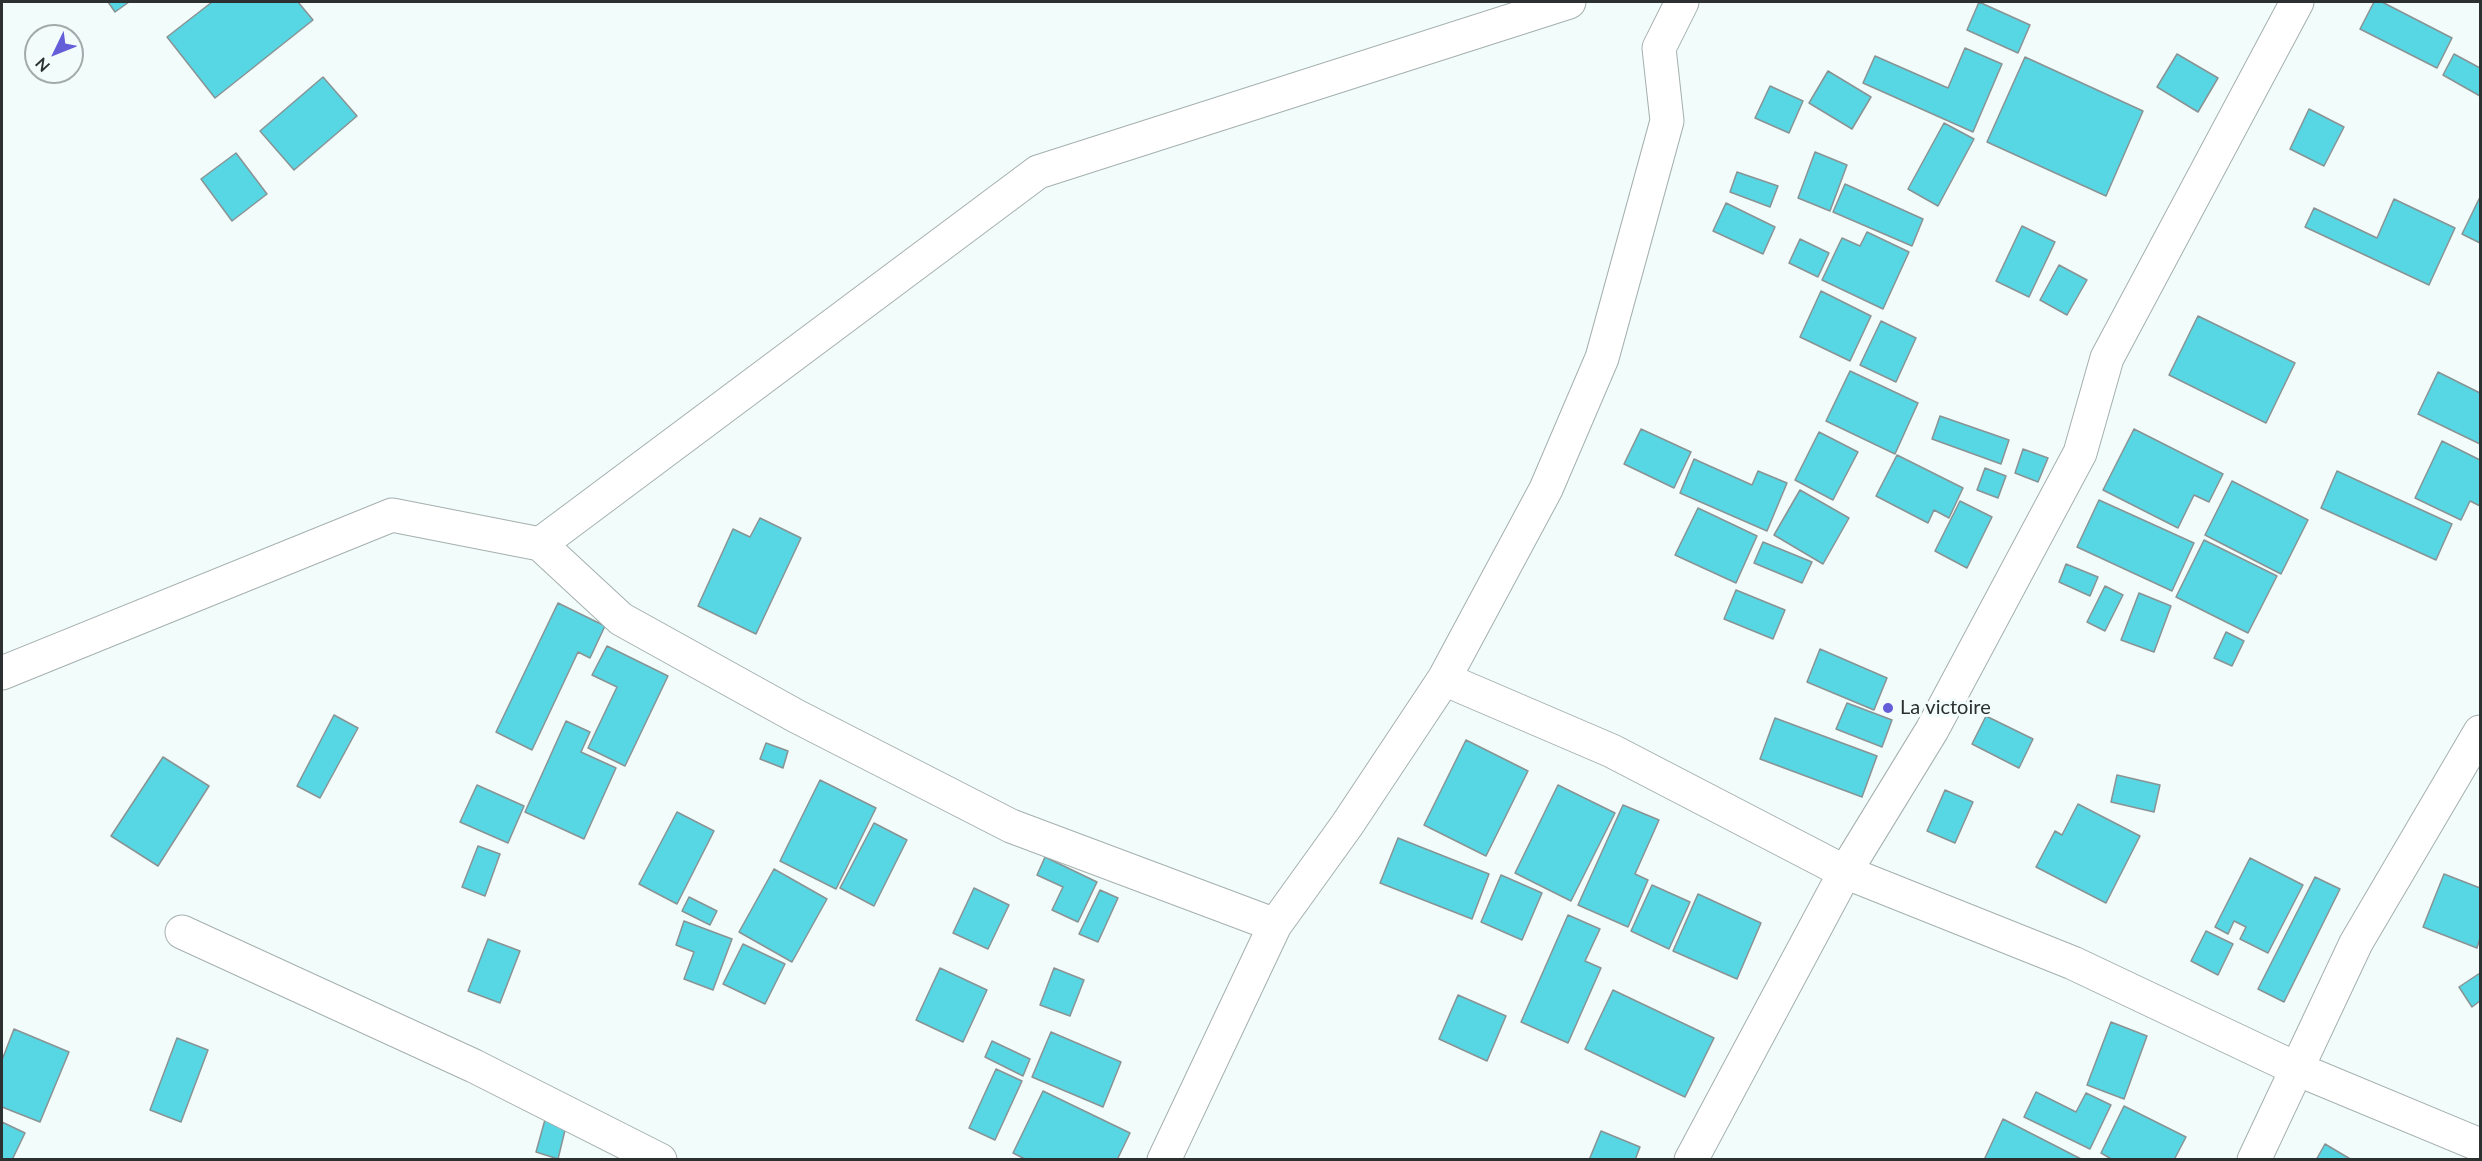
<!DOCTYPE html>
<html>
<head>
<meta charset="utf-8">
<style>
  body { margin:0 }
  #map { position:relative; width:2482px; height:1161px; overflow:hidden; background:#f1fcfb; font-family:Lato,sans-serif }
  canvas { display:block }
  .frame { position:absolute; inset:0; border:3px solid #2c3030; pointer-events:none }
  .north { position:absolute; left:24px; top:24px; width:60px; height:60px; box-sizing:border-box; background:#f1fcfb; border:2px solid #a2aaaa; border-radius:50%; rotate:227deg; font-size:16px; font-weight:700; line-height:24px; text-align:center; color:#2c3030 }
  .north::after { content:''; display:block; margin:auto; width:21px; height:27px; background:#645ed8; clip-path:polygon(50% 0,100% 100%,50% 72%,0 100%) }
</style>
</head>
<body>
<div id="map">
<canvas width="2482" height="1161"></canvas>
<div class="frame"></div>
<div class="north">N</div>
</div>
<script>
const c = document.querySelector('canvas').getContext('2d');
c.lineJoin = 'round';
function paint(path, color) { c.fillStyle = color; c.fill(path, 'evenodd'); }
function strokePath(path, color, width, dash) { c.strokeStyle = color; c.lineWidth = width; c.lineCap = dash ? 'butt' : 'round'; c.setLineDash(dash || []); c.stroke(path); }
function label(font, color, halo, rows, align = 'center') {
  c.font = font + ' Lato,sans-serif'; c.lineWidth = 6; c.setLineDash([]); c.textBaseline = 'middle'; c.strokeStyle = halo; c.fillStyle = color; for (const [text, x, y, turn = 0] of rows) {
    c.save(); c.translate(x, y); c.rotate((+turn || 0) * Math.PI / 180); c.textAlign = isNaN(turn) ? turn : align; if (halo) c.strokeText(text, 0, 0); c.fillText(text, 0, 0); c.restore();
  }
}
const building = new Path2D(`
  M108 2H129L115 12Z
  M212 2H298L313 20 215 98 167 37Z
  M1979 2 2030 25 2018 53 1967 30Z
  M2374 2H2382L2452 38 2437 68 2360 29Z
  M1965 48 2002 64 1973 132 1863 83 1875 56 1948 88Z
  M2177 54 2218 78 2198 112 2157 87Z
  M2454 54 2480 68V96L2443 75Z
  M2025 57 2143 111 2106 196 1987 142Z
  M1828 71 1871 97 1852 129 1809 103Z
  M323 77 357 116 294 170 260 131Z
  M1770 86 1803 101 1789 133 1755 118Z
  M2309 109 2344 127 2324 166 2290 149Z
  M1944 123 1974 139 1938 206 1908 189Z
  M1815 152 1847 165 1830 211 1798 198Z
  M236 153 267 194 232 221 201 179Z
  M1737 172 1778 186 1770 207 1730 192Z
  M1845 184 1923 219 1912 246 1833 212Z
  M2480 197V243L2462 234Z
  M2394 199 2455 228 2429 285 2305 227 2314 208 2377 238Z
  M1726 203 1775 227 1763 254 1713 231Z
  M2022 226 2055 242 2029 297 1996 281Z
  M1867 232 1909 252 1883 309 1822 280 1842 238 1860 246Z
  M1800 239 1829 253 1818 277 1789 263Z
  M2059 265 2087 280 2067 315 2040 300Z
  M1821 291 1871 316 1850 361 1800 337Z
  M2198 316 2295 363 2266 423 2169 375Z
  M1881 321 1916 338 1896 382 1860 365Z
  M1850 371 1918 403 1895 454 1826 421Z
  M2438 372 2480 393V444L2418 414Z
  M1940 416 2009 440 2001 464 1932 439Z
  M1641 429 1691 452 1674 488 1624 464Z
  M2134 429 2223 474 2209 502 2194 495 2178 528 2103 490Z
  M1819 432 1858 452 1833 500 1795 480Z
  M2442 441 2480 460V506L2470 501 2461 520 2415 498Z
  M2023 449 2048 458 2038 482 2015 473Z
  M1897 455 1963 488 1949 518 1934 510 1928 523 1876 496Z
  M1694 459 1752 485 1758 471 1787 483 1767 531 1680 493Z
  M1985 468 2006 476 1998 498 1977 490Z
  M2337 471 2452 524 2436 560 2321 508Z
  M2232 481 2308 520 2281 574 2205 535Z
  M1800 490 1849 518 1823 564 1774 535Z
  M2099 500 2194 543 2172 591 2077 547Z
  M1960 501 1992 517 1967 568 1935 551Z
  M1698 508 1757 536 1736 583 1675 555Z
  M760 518 801 538 756 634 698 606 733 529 750 537Z
  M2204 540 2277 576 2248 633 2176 597Z
  M1763 542 1812 562 1802 583 1754 563Z
  M2066 564 2098 577 2090 596 2059 582Z
  M2105 586 2123 595 2105 631 2087 622Z
  M1736 590 1785 610 1773 639 1724 619Z
  M2139 593 2171 606 2154 652 2121 640Z
  M558 603 605 626 590 658 578 652 532 750 496 732Z
  M2226 632 2244 641 2232 666 2214 658Z
  M607 646 668 676 625 766 588 748 617 687 592 675Z
  M1820 649 1887 678 1874 710 1807 682Z
  M1847 703 1892 720 1882 747 1836 729Z
  M334 715 358 728 320 798 297 786Z
  M1986 716 2033 739 2019 768 1972 744Z
  M1775 718 1877 756 1862 797 1760 759Z
  M566 721 590 732 581 752 616 768 584 839 525 812Z
  M1466 740 1528 771 1486 856 1424 825Z
  M766 743 788 751 783 768 760 759Z
  M163 757 209 786 158 866 111 836Z
  M2117 775 2160 785 2154 812 2111 802Z
  M820 780 876 808 836 889 780 861Z
  M477 785 524 806 508 843 460 822Z
  M1558 785 1615 813 1571 901 1515 873Z
  M1945 790 1973 802 1955 843 1927 831Z
  M2078 804 2140 836 2106 903 2036 867 2055 831 2062 835Z
  M1623 805 1659 820 1635 874 1648 880 1628 927 1578 905Z
  M677 812 714 831 677 904 639 884Z
  M874 823 907 840 874 906 840 888Z
  M1398 838 1489 874 1472 919 1380 883Z
  M478 846 500 854 485 896 462 887Z
  M1045 857 1097 882 1078 922 1052 910 1063 887 1037 875Z
  M2250 858 2303 885 2268 953 2240 939 2246 927 2234 921 2228 934 2215 927Z
  M774 869 827 899 792 962 739 932Z
  M2444 874 2480 888V938L2477 948 2423 927Z
  M1501 875 1542 893 1522 940 1481 922Z
  M2315 877 2340 889 2284 1002 2258 989Z
  M1652 885 1690 902 1669 949 1631 931Z
  M974 888 1009 905 988 949 953 933Z
  M1100 890 1118 898 1098 942 1079 934Z
  M1698 894 1761 923 1737 979 1673 951Z
  M689 897 717 911 710 925 682 911Z
  M1568 915 1600 929 1585 961 1601 968 1568 1043 1521 1022Z
  M684 921 732 939 713 990 684 979 694 952 676 945Z
  M2206 931 2233 944 2218 975 2191 961Z
  M488 939 520 951 500 1003 468 991Z
  M743 944 785 964 765 1004 723 984Z
  M940 968 987 990 963 1042 916 1020Z
  M1054 968 1084 980 1070 1016 1040 1005Z
  M2480 973V1001L2472 1007 2459 987Z
  M1613 990 1714 1038 1685 1097 1585 1049Z
  M1458 995 1506 1016 1487 1061 1439 1039Z
  M2111 1022 2147 1036 2124 1099 2087 1085Z
  M14 1029 69 1052 40 1122 2 1107V1060Z
  M1051 1032 1121 1062 1103 1107 1032 1077Z
  M177 1038 208 1050 181 1122 150 1110Z
  M992 1041 1030 1059 1023 1076 985 1057Z
  M996 1069 1022 1081 995 1140 969 1128Z
  M1043 1091 1130 1133 1117 1160H1027L1013 1153Z
  M2036 1092 2076 1112 2086 1093 2111 1105 2090 1149 2024 1117Z
  M2124 1106 2186 1137 2174 1160H2113L2101 1153Z
  M546 1116 567 1122 558 1159 536 1152Z
  M2003 1119 2083 1160H1984Z
  M2 1122 25 1133 12 1160H2Z
  M1601 1131 1640 1147 1635 1160H1589Z
  M2325 1144 2352 1160H2316Z`);
paint(building, '#57d6e4');
strokePath(building, '#899394', 1.5);
const minor = new Path2D(`
  M540 544 621 619 796 716 1011 826 1275 925
  M2 673 392 515 540 544 1038 172 1569 2
  M1444 679 1612 751 1845 872 1932 730 2080 453 2107 358 2297 2
  M182 932 474 1066 660 1160
  M1164 1160 1275 925 1347 825 1444 679 1546 489 1602 358 1667 121 1659 48 1682 2
  M1691 1160 1845 872 2073 963 2297 1069 2480 1145
  M2254 1160 2356 943 2480 732`);
strokePath(minor, '#a5b0ae', 35);
strokePath(minor, '#fff', 33);
for (const [x, y, r, color] of [
  [1888,708,6,"#645ed8"]
]) { const dot = new Path2D(); dot.arc(x, y, r, 0, 2 * Math.PI); c.fillStyle = color; c.fill(dot); strokePath(dot, '#f1fcfb', 2); }
label('20px', '#2c3030', '#f1fcfb', [
  ["La victoire",1900,708]
], 'left');
</script>
</body>
</html>
